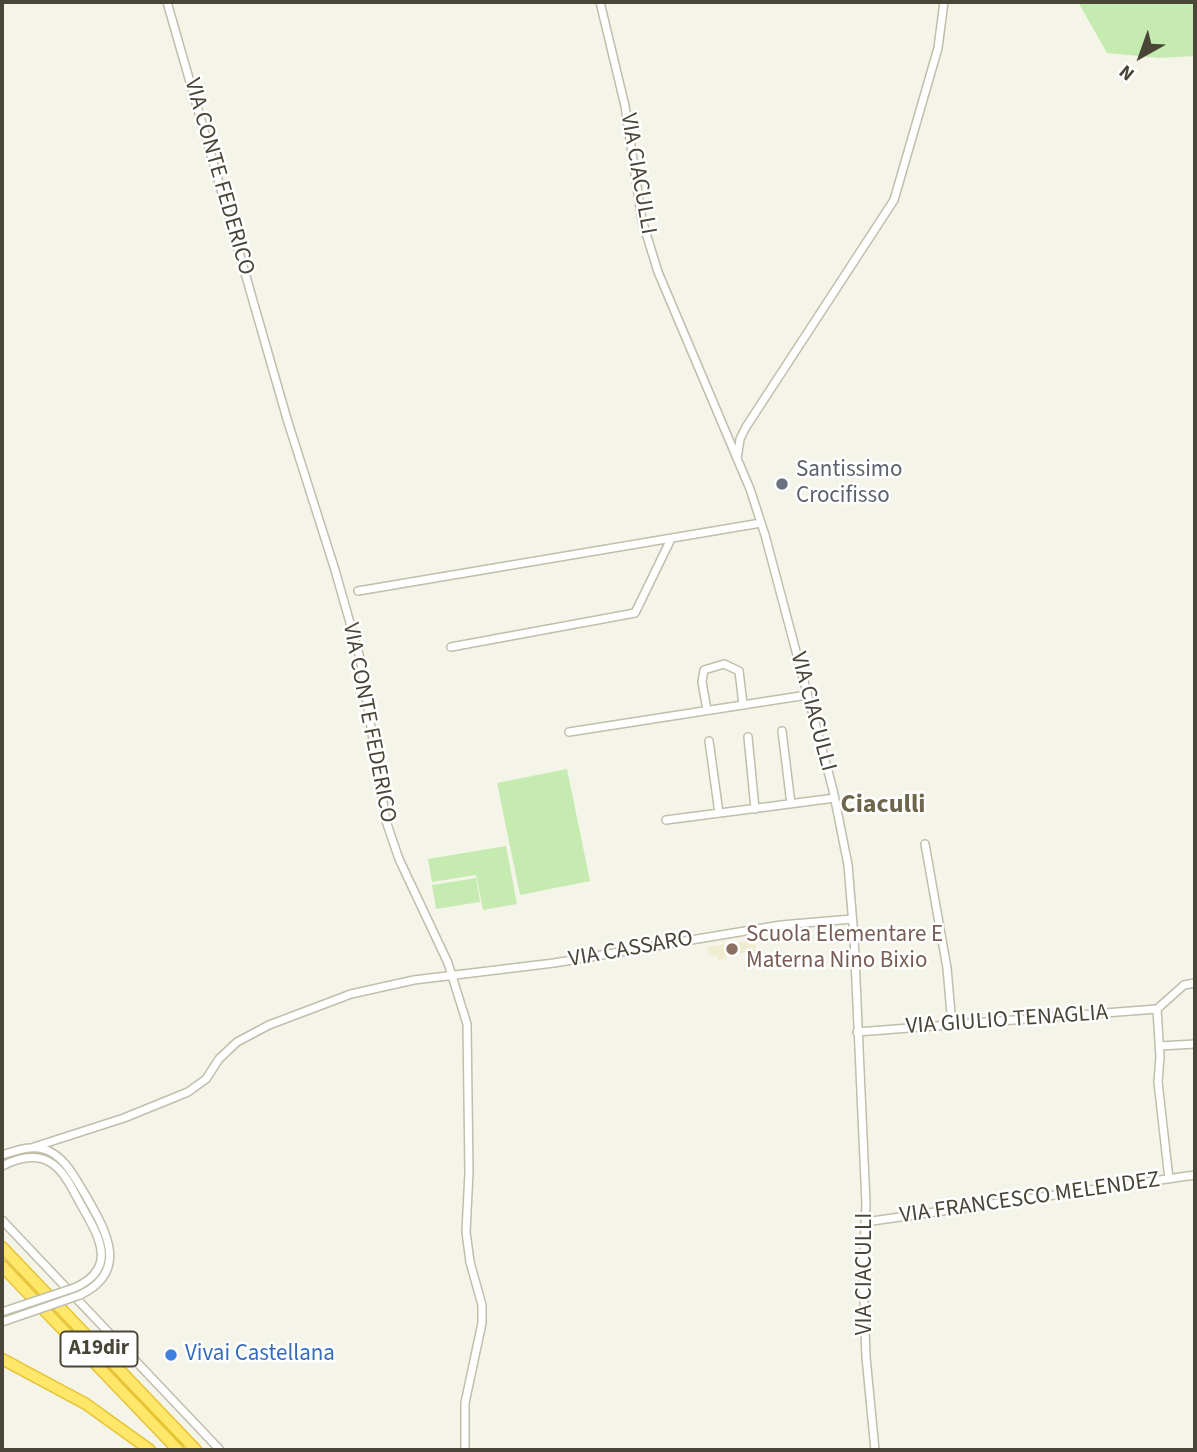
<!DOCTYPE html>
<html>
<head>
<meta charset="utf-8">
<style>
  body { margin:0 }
  #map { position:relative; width:1197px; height:1452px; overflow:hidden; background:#f5f4e9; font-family:"Source Sans 3",sans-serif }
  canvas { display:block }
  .frame { position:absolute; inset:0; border:4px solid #494537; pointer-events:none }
  .north { position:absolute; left:1106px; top:21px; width:70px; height:70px; -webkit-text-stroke:5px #fff; paint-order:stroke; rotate:220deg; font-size:19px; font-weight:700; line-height:28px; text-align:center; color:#494537 }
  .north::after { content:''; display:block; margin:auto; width:24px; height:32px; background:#494537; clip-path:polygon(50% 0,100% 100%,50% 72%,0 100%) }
</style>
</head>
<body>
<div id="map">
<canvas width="1197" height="1452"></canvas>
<div class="frame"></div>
<div class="north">N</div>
</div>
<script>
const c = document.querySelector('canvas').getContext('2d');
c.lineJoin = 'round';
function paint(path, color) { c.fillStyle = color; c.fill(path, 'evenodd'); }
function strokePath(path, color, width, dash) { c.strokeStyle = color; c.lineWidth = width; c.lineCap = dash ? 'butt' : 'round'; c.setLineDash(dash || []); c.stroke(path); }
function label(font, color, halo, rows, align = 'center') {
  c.font = font + ' "Source Sans 3",sans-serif'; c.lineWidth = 5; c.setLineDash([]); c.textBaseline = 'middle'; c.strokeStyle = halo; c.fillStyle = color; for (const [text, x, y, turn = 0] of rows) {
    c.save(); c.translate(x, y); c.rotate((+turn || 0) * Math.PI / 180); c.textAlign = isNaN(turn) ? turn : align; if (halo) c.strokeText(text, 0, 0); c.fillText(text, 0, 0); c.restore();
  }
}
paint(new Path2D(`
  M755 940 758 957 750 958 748 952 726 955V959L718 960 717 955 709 956 707 947Z`), '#efecd2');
paint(new Path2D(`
  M1078 2H1195V56L1159 58 1107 53Z
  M567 769 590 881 520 895 497 783Z
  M506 846 517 904 483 910 476 875 432 882 428 859Z
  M476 878 480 902 436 909 432 885Z`), '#c6ebb0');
const minor = new Path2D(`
  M167 2 287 419 335 570 360 658 386 821 399 859 448 963 467 1024 469 1172 466 1232 470 1262 482 1305V1323L465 1403V1450
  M600 2 625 106 642 220 658 272 750 489 765 535 833 790 848 865 854 937 866 1203 863 1271 866 1357 875 1450
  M737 459 740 439 746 427 894 200 938 48 944 2
  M358 591 761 523
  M451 647 635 613 671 539
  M707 710 702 682 704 670 724 664 739 671 743 704
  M782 731 791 804
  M569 732 807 695
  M748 737 755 809
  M709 741 719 813
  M666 820 835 798
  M925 844 947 968 952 1025
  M1157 1009 1160 1057 1158 1082 1169 1179
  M1157 1009 1184 985 1195 983
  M857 1032 1157 1009
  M1160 1046 1195 1044
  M34 1147 124 1118 188 1092 206 1079 219 1059 237 1042 269 1025 351 994 414 980 554 963 781 925 852 919
  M2 1155C15 1151 29 1145 44 1149 65 1156 75 1178 86 1196 106 1231 130 1271 80 1295
  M2 1166C14 1160 30 1155 43 1159 62 1165 71 1187 80 1203 98 1235 120 1268 74 1288
  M2 1220 220 1450
  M865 1222 1195 1175`);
const highway = new Path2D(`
  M2 1247 196 1450
  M2 1266 178 1450
  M2 1359 86 1404 150 1450`);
strokePath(minor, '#c1beab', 10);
strokePath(highway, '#e5c333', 13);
strokePath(minor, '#fff', 7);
strokePath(highway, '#ffe76a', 10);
const minorBridge = new Path2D(`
  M2 1312 74 1288
  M2 1322 80 1295`);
strokePath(minorBridge, '#c1beab', 10, []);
strokePath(minorBridge, '#fff', 7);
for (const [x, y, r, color] of [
  [782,484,7,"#6b7280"],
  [732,949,7,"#8d6e63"],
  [171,1355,7,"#3f7fe0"]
]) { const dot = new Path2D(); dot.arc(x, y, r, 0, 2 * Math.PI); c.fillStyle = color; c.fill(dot); strokePath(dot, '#fff', 2.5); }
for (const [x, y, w] of [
  [99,1349,77]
]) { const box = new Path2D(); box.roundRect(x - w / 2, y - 17.5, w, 35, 5); c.fillStyle = '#fff'; c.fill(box); strokePath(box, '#494537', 2); }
label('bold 21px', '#494537', null, [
  ["A19dir",99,1349]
]);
label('23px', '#494537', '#fff', [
  ["VIA CIACULLI",637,174,80],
  ["VIA CONTE FEDERICO",218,177,74],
  ["VIA CIACULLI",812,712,75],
  ["VIA CONTE FEDERICO",368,723,79],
  ["VIA CASSARO",631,950,-10],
  ["VIA GIULIO TENAGLIA",1007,1021,-4],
  ["VIA FRANCESCO MELENDEZ",1030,1199,-8],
  ["VIA CIACULLI",866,1274,-90]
]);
label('23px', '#5b616d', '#fff', [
  ["Santissimo",796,471],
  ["Crocifisso",796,497]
], 'left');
label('23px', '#785e54', '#fff', [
  ["Scuola Elementare E",746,936],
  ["Materna Nino Bixio",746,962]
], 'left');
label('23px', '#366cbe', '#fff', [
  ["Vivai Castellana",185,1355]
], 'left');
label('bold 26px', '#6d664d', '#fff', [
  ["Ciaculli",883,806]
]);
</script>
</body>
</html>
